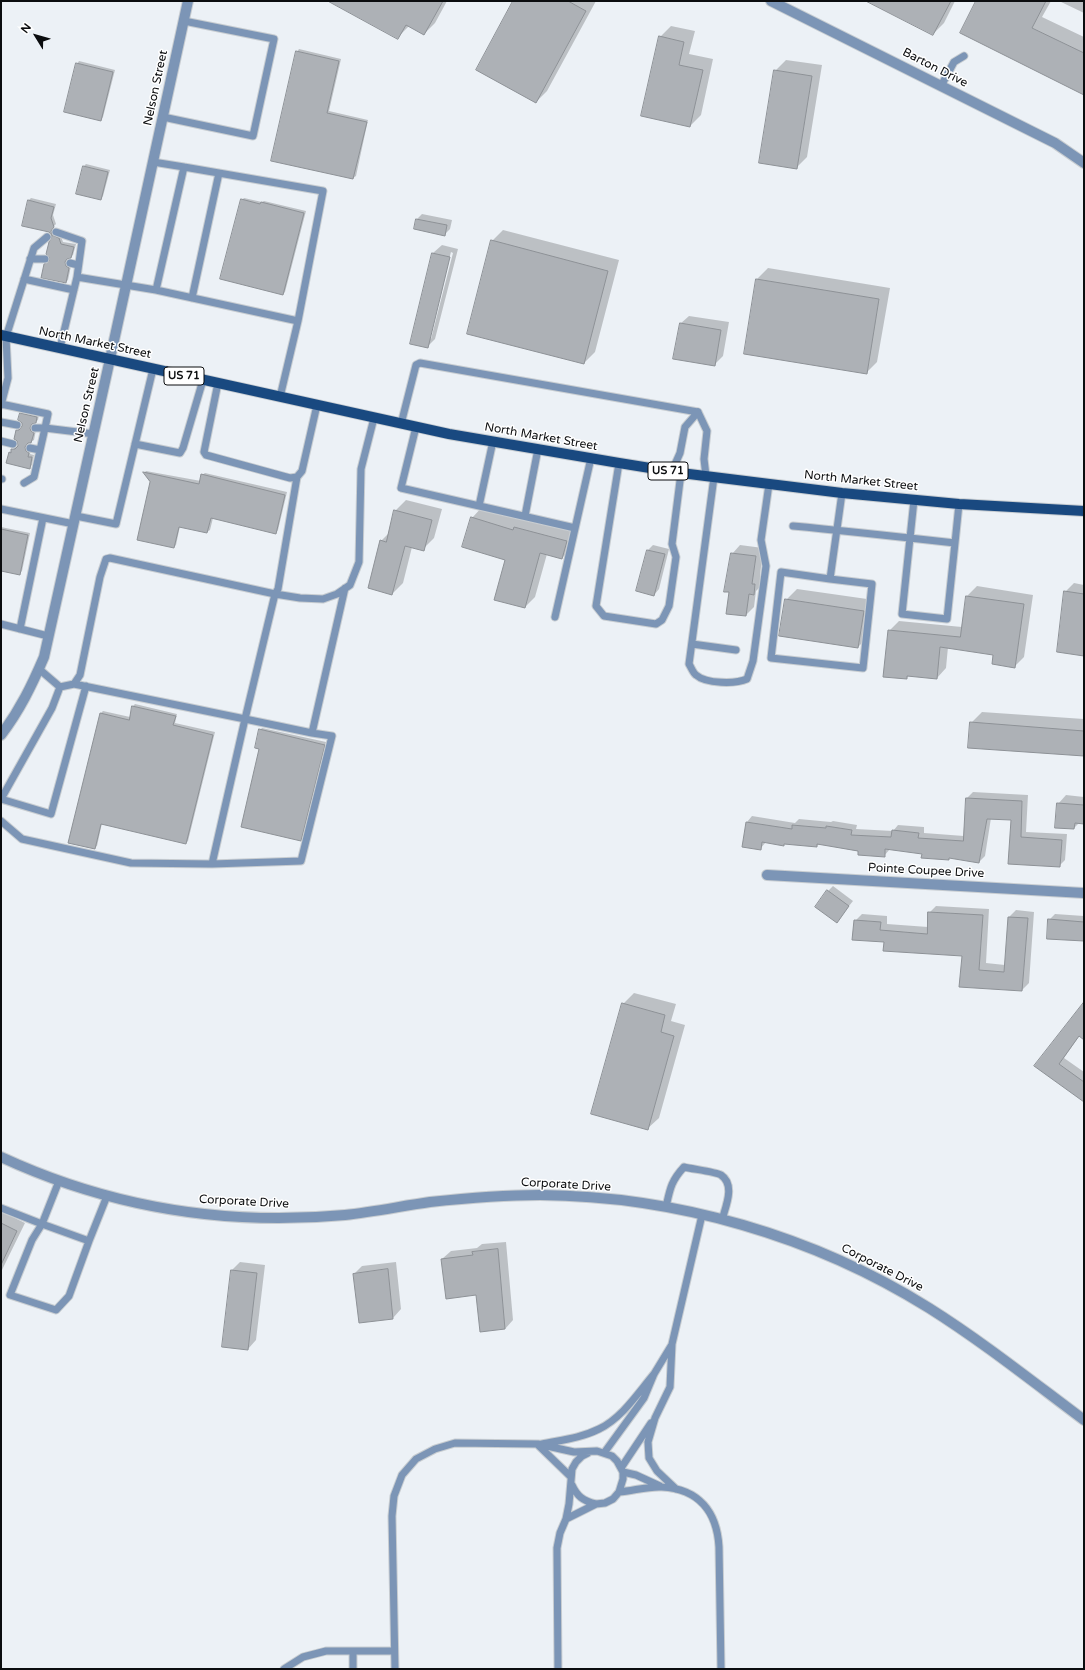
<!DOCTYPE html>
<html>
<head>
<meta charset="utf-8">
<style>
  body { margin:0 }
  #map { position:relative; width:1085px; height:1670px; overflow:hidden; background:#ecf1f6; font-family:"Varela Round",sans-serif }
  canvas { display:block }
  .frame { position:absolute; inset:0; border:2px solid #0b0d0f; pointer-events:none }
  .north { position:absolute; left:16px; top:16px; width:40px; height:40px; -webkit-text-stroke:3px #fff; paint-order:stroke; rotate:307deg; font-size:11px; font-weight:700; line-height:16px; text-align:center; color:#0b0d0f }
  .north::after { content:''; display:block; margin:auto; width:14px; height:18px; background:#0b0d0f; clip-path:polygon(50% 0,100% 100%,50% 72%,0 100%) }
</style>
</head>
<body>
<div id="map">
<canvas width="1085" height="1670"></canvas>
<div class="frame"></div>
<div class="north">N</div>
</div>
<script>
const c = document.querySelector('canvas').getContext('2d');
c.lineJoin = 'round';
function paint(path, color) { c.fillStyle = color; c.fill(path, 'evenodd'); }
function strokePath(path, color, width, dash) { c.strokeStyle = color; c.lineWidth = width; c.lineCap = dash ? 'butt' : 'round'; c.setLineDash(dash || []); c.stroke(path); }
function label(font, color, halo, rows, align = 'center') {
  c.font = font + ' "Varela Round",sans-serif'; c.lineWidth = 3; c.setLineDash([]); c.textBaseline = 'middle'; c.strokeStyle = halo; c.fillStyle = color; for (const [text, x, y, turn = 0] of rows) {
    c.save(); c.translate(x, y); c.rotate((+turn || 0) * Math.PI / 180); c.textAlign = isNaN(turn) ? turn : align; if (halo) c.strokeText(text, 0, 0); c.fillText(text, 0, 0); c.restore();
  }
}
paint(new Path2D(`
  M332 1H447L435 23 424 34 409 26 398 37Z
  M514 1H596L547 91 536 102Z
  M868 1H955L944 23 933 34Z
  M977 1H1051L1042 17 1084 37V94Z
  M1059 1H1084V13Z
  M671 26 695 31 689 54 713 59 701 115 690 126 660 37Z
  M299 49 341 59 329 111 368 120 356 176 353 178 297 52Z
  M786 60 822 65 807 157 796 168 775 71Z
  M79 61 115 70 103 117 101 120 77 64Z
  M86 164 110 170 103 196 101 199 84 166Z
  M31 198 56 204 53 215 56 224 53 227 54 233 61 236 63 242 76 244 73 255 67 259 68 264 71 266 68 280 66 282 45 264 50 260 53 236 50 232 23 225 29 200Z
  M244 198 262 202 264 201 306 211 285 292 283 294 242 200Z
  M422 214 452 220 450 229 444 235 415 229 417 219Z
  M503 230 619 260 595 352 584 363 492 241Z
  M442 245 458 249 435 339 427 347 433 253ZM451 252 453 253 431 339H429Z
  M768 268 890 288 877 362 866 373 757 279Z
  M689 316 729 322 723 356 715 364 680 324Z
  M23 411 39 415 38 420 32 425 33 428 36 430 34 440 27 444 29 449 31 451 30 454 34 455 32 465 29 468 9 453 15 447 19 446 17 430 23 427 20 414Z
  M146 471 201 481 202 475 205 473 287 492 278 530 276 533 213 518 210 530 207 532 180 526 176 545 174 547 151 482 144 473Z
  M406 500 442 509 434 538 423 549 412 547 403 583 392 594 381 541 389 533 395 511Z
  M482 507 523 520 525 517 576 531 572 548 562 558 547 554 535 597 525 607 506 560 472 518Z
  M1 527 30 533 22 571 19 574 1 570Z
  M653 545 669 549 659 589 654 595 648 550Z
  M740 545 763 548 760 576 763 577 762 585 756 591 754 607 746 615 730 591 732 554Z
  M1074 583 1084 585V655L1065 592Z
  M977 586 1033 595 1024 657 1014 667 994 654 948 647 946 668 937 678 909 675 907 678 889 631 899 621 962 627 967 596Z
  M797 589 874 600 869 636 858 647 786 600Z
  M135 704 177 714 175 723 215 732 188 841 186 843 102 823 97 846 94 848 69 842 101 713 103 711 130 717 133 706Z
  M982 712 1084 719V755L971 723Z
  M262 728 326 742 303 837 301 840 261 748 260 730Z
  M973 792 1028 795 1026 832 1067 834 1065 860 1059 866 1009 863 1012 819 991 818 985 856 979 862 950 857 948 859 923 853 890 849 884 856 819 844 817 846 766 842 760 849 747 822 752 816 795 823 799 819 831 822 833 821 857 825 856 829 893 831 898 825 924 827V833L964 836 967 798Z
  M1066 795 1084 797V823L1080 822 1074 828 1058 804Z
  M833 886 853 901 837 921 828 891Z
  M936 906 989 909 986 963 1005 965 1009 917 1016 910 1034 912 1029 983 1022 990 960 986 963 955 885 942 855 921 862 914 887 916V924L928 927 929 913Z
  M1055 914 1084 916V940L1049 920Z
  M634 993 676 1004 671 1021 685 1025 659 1118 647 1129 623 1004Z
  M1084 1004V1035H1080L1064 1058 1084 1072V1101L1036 1065Z
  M1 1211 25 1223 1 1272Z
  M506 1242 513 1320 505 1329 477 1294 442 1259 451 1251 477 1248 482 1244Z
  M240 1262 265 1265 256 1340 248 1349 232 1270Z
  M396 1262 401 1309 393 1318 354 1274 362 1266Z`), '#0003');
const building = new Path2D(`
  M328 1H443L424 35 406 25 398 39Z
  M513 1H568L586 11 536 103 476 70Z
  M866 1H951L933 35Z
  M976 1H1046L1032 28 1084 53V95L960 33Z
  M659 36 684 42 679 65 703 70 690 127 641 116Z
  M296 51 339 61 327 113 367 122 353 179 271 161Z
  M76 63 113 72 101 121 64 112Z
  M774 70 812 76 797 169 759 163Z
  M83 166 108 172 101 200 76 194Z
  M241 199 260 204 261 202 304 213 283 295 220 279Z
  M28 200 54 207 51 218 54 227 51 231 52 235 59 238 61 244 74 247 71 258 67 259 65 262 66 266 69 268 66 283 41 278 44 264 49 261V257L46 254 49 242 52 236 49 232 22 226Z
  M416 219 447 225 445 236 414 229Z
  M491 240 608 271 584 364 467 334Z
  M432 253 450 257 428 348 410 344Z
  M756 279 879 299 867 374 744 354Z
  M680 323 721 330 715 366 673 359Z
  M20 413 37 417 36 423 32 424 30 428 31 431 34 433 31 443H28L25 447 26 451 29 453 28 457H32L30 469 6 463 9 452 11 453V449H15L18 446 17 441 14 439 16 430H19L22 426V423L18 420Z
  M143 472 199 484 201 474 285 495 276 534 211 518 207 533 179 527 174 548 137 540 150 482Z
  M394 510 432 520 424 551 405 546 392 595 368 588 380 540 386 542Z
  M471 517 513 530 514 527 567 541 562 559 540 553 525 608 494 600 505 560 462 547Z
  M1 529 28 535 20 575 1 571Z
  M647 550 665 554 654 596 636 591Z
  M731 553 756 556 752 584H755L754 595 749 594 746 616 726 614 729 592H724Z
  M1064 591 1084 594V656L1057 652Z
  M966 596 1024 604 1015 668 992 664 993 655 940 647 937 679 907 676V679L883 677 888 630 960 637Z
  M785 599 864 611 858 648 779 636Z
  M132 706 176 716 173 725 213 735 186 844 101 824 95 849 68 843 100 713 129 720Z
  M970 722 1084 731V756L968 748Z
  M259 729 325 745 301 841 241 827 259 749 255 748Z
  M966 798 1022 801 1021 837 1062 840 1060 867 1008 864 1011 820 987 819 979 863 949 858V860L921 858 922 854 885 849V857L858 855V851L817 844V847L784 844V846L762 842 761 850 742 847 746 822 792 829V825L826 828V826L852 830 851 835 891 837 892 830 919 833 918 838 963 841Z
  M1057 803 1084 805V824L1075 823 1074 829 1055 828Z
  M827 890 849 906 837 923 815 907Z
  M928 912 983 915 979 970 1004 972 1008 917 1028 918 1022 991 959 987 962 956 883 951 884 942 852 940 854 920 881 922 880 930 927 934Z
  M1048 919 1084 922V941L1047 939Z
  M1084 1002V1040L1079 1036 1059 1064 1084 1082V1102L1034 1066Z
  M622 1003 665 1015 661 1032 674 1036 648 1130 591 1114Z
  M1 1223 17 1231 1 1265Z
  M498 1249 505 1329 480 1332 476 1295 446 1299 441 1259 473 1255 472 1252Z
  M388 1269 393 1319 359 1323 353 1274Z
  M231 1270 257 1273 248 1350 222 1347Z`);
paint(building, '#adb1b6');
strokePath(building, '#8d9196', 1);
const lane = new Path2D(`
  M941 86 954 62 964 56
  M163 117 253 136 274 39 184 21
  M184 167 323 191 298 321
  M56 232 82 241 77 277 156 290 184 167 153 162
  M30 259H45
  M70 263 78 265
  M24 279 74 290
  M156 290 298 321 280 397
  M192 298 219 173
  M60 348 77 277
  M218 383 204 452 206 455 290 478 297 477 302 471 317 405
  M1 404 48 414 45 428 94 434
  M1 405 8 378 6 337 34 248 47 237
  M698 412 707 431 704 459 706 476
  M1 422 17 425
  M401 424 416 365 420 363 698 412
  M416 427 401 488 575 528
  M1 441 13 444
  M135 444 180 453 183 448 203 380
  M30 448 40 450
  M619 463 596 606 604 616 656 624 662 620 669 606 676 557 672 544 681 473
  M672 471 680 453 685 427 698 412
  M714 477 689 664C691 667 693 673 696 675 706 684 736 684 747 679L753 661 766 566 761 540 769 484
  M1 479H2
  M24 483 34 477 45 428H35
  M479 506 493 441
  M1 509 74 524
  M76 516 116 524 153 369
  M525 516 538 449
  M793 526C847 531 901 537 955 543L947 619 902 614 914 500
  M955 543 959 504
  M830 579 781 572 771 658 863 668 872 584 830 579 842 493
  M555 617 591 458
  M1 624 48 636
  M20 629 43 518
  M692 644 736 650
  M39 669 60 687 52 708 1 799 51 814 86 686
  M74 684 245 719 275 594 300 598 323 599 337 594 350 585 359 562 361 469 374 418
  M60 687 74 684 80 675 100 577 106 559 110 558 275 594 278 589 297 477
  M312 733 332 736 301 861 212 864 245 719 312 733 345 588
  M1 821 22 839 131 863 212 864
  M59 1181 42 1224 89 1241 107 1196
  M666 1207C670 1189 671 1181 684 1167 692 1169 716 1172 721 1175 736 1185 725 1208 722 1220
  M1 1208 42 1224 32 1240 10 1295 56 1310 69 1296 89 1241
  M542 1444C561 1440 581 1438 599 1429 622 1418 638 1393 654 1374
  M538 1445 571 1477
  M604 1453 644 1398 654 1374 671 1346
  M621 1468 651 1423
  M623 1472 636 1475 660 1486
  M572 1485C577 1496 583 1501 596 1504
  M676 1489 657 1471 649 1458 648 1442 655 1418 670 1387 672 1344 702 1215
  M619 1492C633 1491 648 1486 662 1487 699 1489 717 1512 719 1547L721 1669
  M353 1651V1669
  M284 1669 303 1657 326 1651H394
  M395 1669 392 1516 394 1496 402 1475 416 1459 435 1449 455 1443 538 1444 574 1452 597 1451 612 1456 617 1461 623 1472V1479L619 1492 613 1499 605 1503 596 1504 566 1519
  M558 1669 557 1548 560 1533 566 1519 569 1504 572 1469 576 1462 582 1456 588 1453`);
const street = new Path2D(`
  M771 1 1055 143 1084 163
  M1 735C20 710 32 685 44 657L110 359 188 1
  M767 875 1084 893
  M1 1157C109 1207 226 1226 345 1215 373 1212 402 1206 430 1202 467 1198 504 1195 540 1195 676 1196 814 1236 929 1308 983 1342 1033 1382 1084 1420`);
const primary = new Path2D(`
  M1 335 449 434 619 463 681 473 842 493 959 504 1084 511`);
strokePath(lane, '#c8cdd1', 9);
strokePath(street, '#c8cdd1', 12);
strokePath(primary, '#c8cdd1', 12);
strokePath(lane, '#7c95b6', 7);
strokePath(street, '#7c95b6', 10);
strokePath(primary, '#194980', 10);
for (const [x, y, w] of [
  [184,376,40],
  [668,471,40]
]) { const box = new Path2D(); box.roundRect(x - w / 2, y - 9, w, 18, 3); c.fillStyle = '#fff'; c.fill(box); strokePath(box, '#0b0d0f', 1); }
label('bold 11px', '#0b0d0f', null, [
  ["US 71",184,376],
  ["US 71",668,471]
]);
label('12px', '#0b0d0f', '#fff', [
  ["Barton Drive",935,68,27],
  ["Nelson Street",156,88,-78],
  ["North Market Street",95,343,12],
  ["Nelson Street",87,405,-77],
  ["North Market Street",541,437,10],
  ["North Market Street",861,481,6],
  ["Pointe Coupee Drive",926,871,3],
  ["Corporate Drive",566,1185,3],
  ["Corporate Drive",244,1202,3],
  ["Corporate Drive",882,1268,27]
]);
</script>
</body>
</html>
